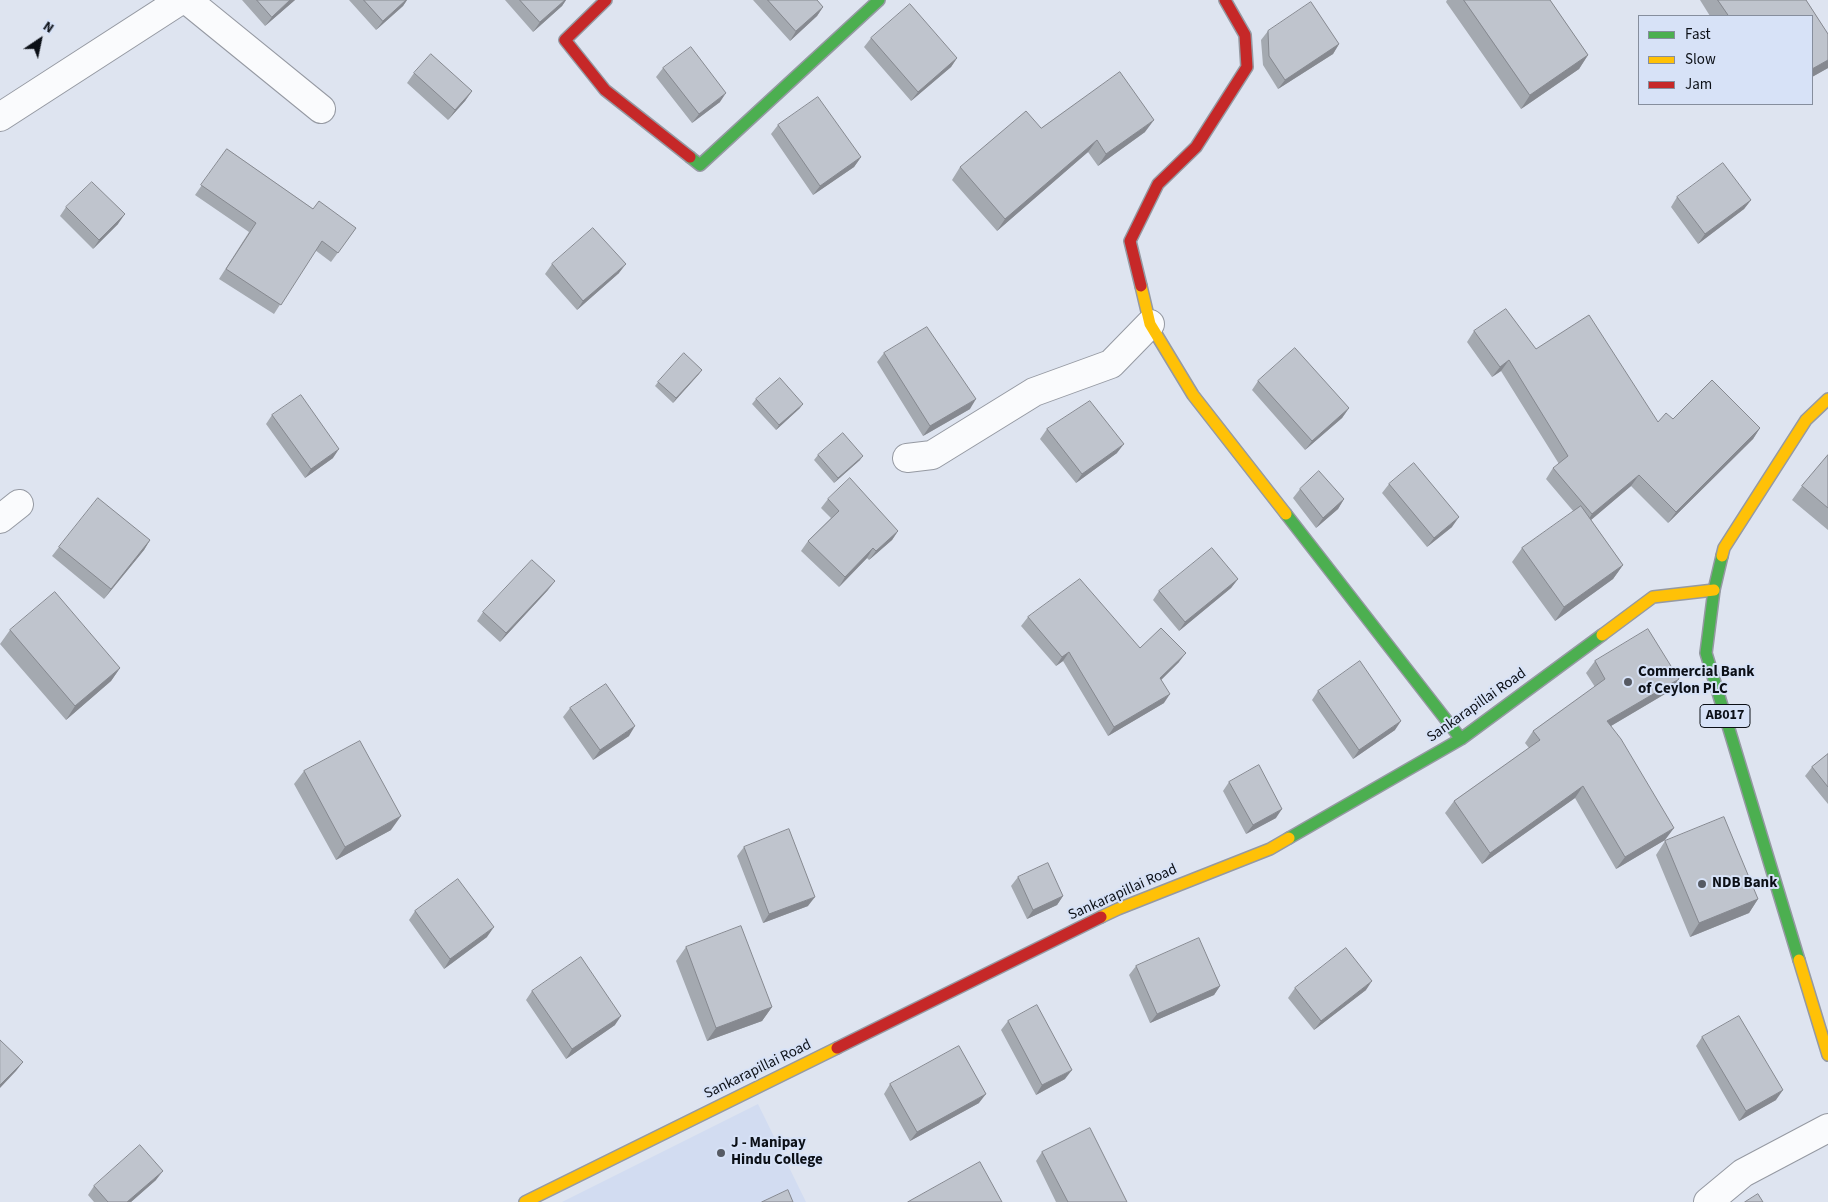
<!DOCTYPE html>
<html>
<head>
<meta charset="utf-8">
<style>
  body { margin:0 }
  #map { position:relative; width:1828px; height:1202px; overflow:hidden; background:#dee4f0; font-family:"Source Sans 3",sans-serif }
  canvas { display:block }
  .legend { position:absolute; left:1638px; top:15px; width:175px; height:90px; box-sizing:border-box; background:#d7e2f7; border:1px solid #868e9d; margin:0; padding:6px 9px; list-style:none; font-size:15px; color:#0c1017 }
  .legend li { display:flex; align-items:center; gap:10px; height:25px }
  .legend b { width:25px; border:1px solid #868e9d }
  .north { position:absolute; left:15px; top:15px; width:50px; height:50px; -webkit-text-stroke:4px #d7e2f7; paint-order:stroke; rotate:34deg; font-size:14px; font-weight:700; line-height:20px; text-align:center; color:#0c1017 }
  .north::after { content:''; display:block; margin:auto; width:18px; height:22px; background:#0c1017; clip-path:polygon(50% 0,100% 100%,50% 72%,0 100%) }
</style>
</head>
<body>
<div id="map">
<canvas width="1828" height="1202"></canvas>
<ul class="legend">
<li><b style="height:6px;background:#4caf50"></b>Fast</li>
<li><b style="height:6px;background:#ffc107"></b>Slow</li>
<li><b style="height:6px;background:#c62828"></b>Jam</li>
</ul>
<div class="north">N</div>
</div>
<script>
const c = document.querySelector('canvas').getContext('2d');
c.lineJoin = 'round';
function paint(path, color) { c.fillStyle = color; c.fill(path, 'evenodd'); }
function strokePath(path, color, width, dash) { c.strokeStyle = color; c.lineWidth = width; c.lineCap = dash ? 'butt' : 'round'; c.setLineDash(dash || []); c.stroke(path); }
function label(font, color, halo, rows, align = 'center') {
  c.font = font + ' "Source Sans 3",sans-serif'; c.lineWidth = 4; c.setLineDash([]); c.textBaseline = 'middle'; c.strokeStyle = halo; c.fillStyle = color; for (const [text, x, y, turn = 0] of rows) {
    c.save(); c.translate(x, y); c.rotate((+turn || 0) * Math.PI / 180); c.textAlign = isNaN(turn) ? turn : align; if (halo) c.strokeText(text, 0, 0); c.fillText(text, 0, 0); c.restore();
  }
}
paint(new Path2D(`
  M758 1104 806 1202H562Z`), '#d2dcf1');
const street = new Path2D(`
  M187 0 321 109
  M0 117 181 0
  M907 458 932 455 1034 392 1111 364 1150 324
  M0 519 19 504
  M1708 1202 1743 1173 1828 1128`);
const fast = new Path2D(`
  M690 157 700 165 879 0
  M1286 514 1461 739
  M1722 556 1714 590 1706 653 1799 960
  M1289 838 1461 739 1602 635`);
const slow = new Path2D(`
  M1141 286 1150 324 1193 395 1286 514
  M1722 556 1724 548 1806 420 1828 399
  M1602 635 1653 597 1714 590
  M1101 917 1118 909 1270 849 1289 838
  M1799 960 1828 1055
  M525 1202 837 1048`);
const jam = new Path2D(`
  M606 0 565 40 605 90 690 157
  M1141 286 1130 241 1158 184 1196 147 1247 67 1245 35 1225 0
  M837 1048 1101 917`);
strokePath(street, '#9599a2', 30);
strokePath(fast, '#9599a2', 14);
strokePath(slow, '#9599a2', 14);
strokePath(jam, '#9599a2', 14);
strokePath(street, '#fafbfd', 28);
strokePath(fast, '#4caf50', 11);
strokePath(slow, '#ffc107', 11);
strokePath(jam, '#c62828', 11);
paint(new Path2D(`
  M242 0H295L265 26Z
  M349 0H407L403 6 376 30Z
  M505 0H566L562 6 533 32Z
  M753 0H817L823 7 817 16 790 41Z
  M1447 0H1550L1588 55 1579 69 1521 109 1446 2Z
  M1700 0H1806L1828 34V68L1812 77V16H1710Z
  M1268 31 1339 44 1333 54 1278 89 1263 65 1261 40Z
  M871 38 957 58 951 67 911 101 864 47Z
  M663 68 720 102 692 123 656 77Z
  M414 73 472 91 465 101 448 120 407 83Z
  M778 125 861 157 854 167 813 195 771 134Z
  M1041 128 1145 132 1098 166 1088 152 997 231 952 180 960 167Z
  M227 149 313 209 356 228 331 262 315 250 274 314 219 279 249 232 195 195Z
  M1677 197 1751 200 1744 209 1698 244 1671 207Z
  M66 207 118 224 93 249 60 216Z
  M552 264 619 273 577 310 545 274Z
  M1474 331 1536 349 1658 422 1673 419 1760 428 1753 439 1668 523 1631 486 1591 520 1623 565 1613 579 1555 621 1512 562 1522 548 1574 512 1546 479 1553 468 1559 464 1501 371 1492 377 1467 342Z
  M884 353 970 409 923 436 877 362Z
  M699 374 673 403 655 386 658 382Z
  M1258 381 1349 408 1342 418 1305 450 1252 390Z
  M756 399 800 408 776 430 752 404Z
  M272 415 333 458 305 478 266 424Z
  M1047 429 1117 453 1076 483 1040 439Z
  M818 455 860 460 834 483 814 460Z
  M1828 455V530L1792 500 1802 486Z
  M1389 484 1452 527 1427 547 1382 493Z
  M1300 489 1344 499 1338 509 1316 528 1293 498Z
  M828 499 898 531 892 540 869 560 867 558 839 587 801 551 808 541 831 518 821 508Z
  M150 540 144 550 104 599 52 556 59 547Z
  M1238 579 1231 588 1179 631 1153 600 1159 591Z
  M548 590 500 642 477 621 483 612Z
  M1028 617 1140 648 1179 662 1161 680 1164 703 1108 736 1063 661 1056 666 1021 626Z
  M10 630 120 668 111 681 66 720 0 644Z
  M1595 661 1670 691 1611 726 1665 840 1616 869 1575 798 1482 864 1445 813 1454 801 1529 748 1525 743 1533 731 1595 687 1586 673Z
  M1318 691 1395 730 1353 759 1312 700Z
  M570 708 629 736 593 760 563 717Z
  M1828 754V804L1805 776 1812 767Z
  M304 771 391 830 336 860 294 784Z
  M1229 782 1276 818 1246 834 1223 791Z
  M1665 841 1758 899 1749 913 1690 937 1656 855Z
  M744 847 808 906 763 923 737 856Z
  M1018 877 1063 896 1057 905 1027 919 1011 886Z
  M415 911 487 937 444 969 409 920Z
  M686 947 772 1007 762 1021 707 1041 676 961Z
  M1136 966 1220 986 1214 995 1150 1023 1129 975Z
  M1295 988 1366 990 1314 1030 1288 998Z
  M532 991 615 1025 566 1059 526 1000Z
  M1008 1021 1065 1079 1036 1095 1001 1030Z
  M1702 1037 1776 1100 1739 1121 1696 1046Z
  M890 1084 979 1103 910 1141 884 1094Z
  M1042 1152 1127 1202H1056L1036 1161Z
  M156 1180 131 1202H94L88 1195 94 1186Z`), '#a4a9b0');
paint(new Path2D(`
  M290 0H295L265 26 272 17Z
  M406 0H407L403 6 376 30 383 21Z
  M565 0H566L562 6 533 32 540 22Z
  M823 7 817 16 790 41 796 31Z
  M1339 44 1333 54 1278 89 1285 80Z
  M1588 55 1579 69 1521 109 1530 95Z
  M957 58 951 67 911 101 918 92Z
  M1828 60V68L1812 77V69Z
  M472 91 465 101 448 120 455 110Z
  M726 93 720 102 692 123 699 114Z
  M1154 120 1145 132 1098 166 1106 154Z
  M1097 140 1088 152 997 231 1005 219Z
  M861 157 854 167 813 195 820 186Z
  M1751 200 1744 209 1698 244 1705 234Z
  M125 214 118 224 93 249 99 240Z
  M626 264 619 273 577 310 583 301Z
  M1509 360 1501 371 1492 377 1500 367Z
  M702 370 699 374 673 403 676 398Z
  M976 399 970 409 923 436 930 426Z
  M803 404 800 408 776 430 779 425Z
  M1349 408 1342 418 1305 450 1312 441Z
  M1760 428 1753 439 1668 523 1676 512Z
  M1124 444 1117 453 1076 483 1082 474Z
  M339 449 333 458 305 478 311 469Z
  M863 456 860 460 834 483 838 478Z
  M1639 475 1631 486 1585 525 1592 514Z
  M1344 499 1338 509 1316 528 1323 518Z
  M1459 517 1452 527 1427 547 1434 538Z
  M898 531 892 540 869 560 876 551Z
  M150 540 144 550 104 599 111 589Z
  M873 548 867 558 839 587 845 577Z
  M1623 565 1613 579 1555 621 1564 607Z
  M1238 579 1231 588 1179 631 1185 622Z
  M555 581 548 590 500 642 506 633Z
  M1069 652 1063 661 1056 666 1062 657Z
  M1186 653 1179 662 1154 687 1160 678Z
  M120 668 111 681 66 720 75 706Z
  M1679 679 1670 691 1599 733 1607 721Z
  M1170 694 1164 703 1108 736 1114 727Z
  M1401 721 1395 730 1353 759 1359 750Z
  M635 726 629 736 593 760 600 750Z
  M1583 786 1575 798 1482 864 1490 853Z
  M1282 809 1276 818 1246 834 1253 825Z
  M401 816 391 830 336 860 345 847Z
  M1674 828 1665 840 1616 869 1625 857Z
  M1063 896 1057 905 1027 919 1033 910Z
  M815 897 808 906 763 923 769 914Z
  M1758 899 1749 913 1690 937 1699 923Z
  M494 927 487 937 444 969 450 959Z
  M1372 981 1366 990 1314 1030 1321 1021Z
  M1220 986 1214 995 1150 1023 1157 1014Z
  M772 1007 762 1021 707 1041 716 1028Z
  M621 1016 615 1025 566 1059 572 1049Z
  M23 1062 16 1071 0 1088V1085Z
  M1072 1070 1065 1079 1036 1095 1042 1085Z
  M1783 1090 1776 1100 1739 1121 1746 1111Z
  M986 1094 979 1103 910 1141 917 1132Z
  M163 1171 156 1180 131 1202H127Z`), '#868990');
const building = new Path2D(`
  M257 0H290L272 17Z
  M364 0H406L383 21Z
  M520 0H565L540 22Z
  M768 0H817L823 7 796 31Z
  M1464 0H1550L1588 55 1530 95Z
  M1718 0H1806L1828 34V60L1812 69V16H1729Z
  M1311 2 1339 44 1285 80 1269 56 1268 31Z
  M910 4 957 58 918 92 871 38Z
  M691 47 726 93 699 114 663 68Z
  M431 54 472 91 455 110 414 73Z
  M1120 72 1154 120 1106 154 1097 140 1005 219 960 167 1026 111 1041 128Z
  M818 97 861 157 820 186 778 125Z
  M227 149 313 209 319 201 356 228 338 253 322 241 281 305 226 269 256 223 201 185Z
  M1723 163 1751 200 1705 234 1677 197Z
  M92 182 125 214 99 240 66 207Z
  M593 228 626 264 583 301 552 264Z
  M1506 309 1536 349 1589 315 1658 422 1666 413 1673 419 1712 380 1760 428 1676 512 1639 475 1592 514 1553 468 1568 456 1509 360 1500 367 1474 331Z
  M927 327 976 399 930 426 884 353Z
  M1295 348 1349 408 1312 441 1258 381Z
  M684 353 702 370 676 398 658 382Z
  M780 378 803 404 779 425 756 399Z
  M301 395 339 449 311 469 272 415Z
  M1090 401 1124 444 1082 474 1047 429Z
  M843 433 863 456 838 478 818 455Z
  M1828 455V508L1802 486Z
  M1414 463 1459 517 1434 538 1389 484Z
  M1319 471 1344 499 1323 518 1300 489Z
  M850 478 898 531 876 551 873 548 845 577 808 541 839 511 828 499Z
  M98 498 150 540 111 589 59 547Z
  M1581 506 1623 565 1564 607 1522 548Z
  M1212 548 1238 579 1185 622 1159 591Z
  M532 560 555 581 506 633 483 612Z
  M1080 579 1140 648 1161 628 1186 653 1160 678 1170 694 1114 727 1069 652 1062 657 1028 617Z
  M55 592 120 668 75 706 10 630Z
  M1648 629 1679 679 1607 721 1621 739 1674 828 1625 857 1583 786 1490 853 1454 801 1540 740 1533 731 1605 679 1595 661Z
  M1360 661 1401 721 1359 750 1318 691Z
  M606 684 635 726 600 750 570 708Z
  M360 741 401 816 345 847 304 771Z
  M1828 754V787L1812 767Z
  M1259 765 1282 809 1253 825 1229 782Z
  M1724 817 1758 899 1699 923 1665 841Z
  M789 829 815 897 769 914 744 847Z
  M1048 863 1063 896 1033 910 1018 877Z
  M458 879 494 927 450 959 415 911Z
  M741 926 772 1007 716 1028 686 947Z
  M1199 938 1220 986 1157 1014 1136 966Z
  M1346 948 1372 981 1321 1021 1295 988Z
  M581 957 621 1016 572 1049 532 991Z
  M1037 1005 1072 1070 1042 1085 1008 1021Z
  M1739 1016 1783 1090 1746 1111 1702 1037Z
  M0 1040 23 1062 0 1085Z
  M959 1046 986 1094 917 1132 890 1084Z
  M1090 1128 1127 1202H1068L1042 1152Z
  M140 1145 163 1171 127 1202H108L94 1186Z
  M980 1162 1002 1202H908Z
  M788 1190 793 1202H762Z
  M1758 1194 1763 1202H1745Z`);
paint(building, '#bfc4cd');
strokePath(building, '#868990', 1);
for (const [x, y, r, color] of [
  [1628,682,5,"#565a63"],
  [1702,884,5,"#565a63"],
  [721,1153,5,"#565a63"]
]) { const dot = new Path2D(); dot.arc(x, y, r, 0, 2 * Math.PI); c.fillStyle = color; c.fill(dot); strokePath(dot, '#d7e2f7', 2); }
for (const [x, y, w] of [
  [1725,716,50]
]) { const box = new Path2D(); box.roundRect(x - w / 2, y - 11.5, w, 23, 4); c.fillStyle = '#d7e2f7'; c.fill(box); strokePath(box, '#0c1017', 1); }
label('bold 14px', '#0c1017', null, [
  ["AB017",1725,716]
]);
label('bold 15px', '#0c1017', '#d7e2f7', [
  ["Commercial Bank",1638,673],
  ["of Ceylon PLC",1638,690],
  ["NDB Bank",1712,884],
  ["J - Manipay",731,1144],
  ["Hindu College",731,1161]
], 'left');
label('15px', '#0c1017', '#d7e2f7', [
  ["Sankarapillai Road",1477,706,-35],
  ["Sankarapillai Road",1123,893,-24],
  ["Sankarapillai Road",758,1070,-26]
]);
</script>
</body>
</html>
